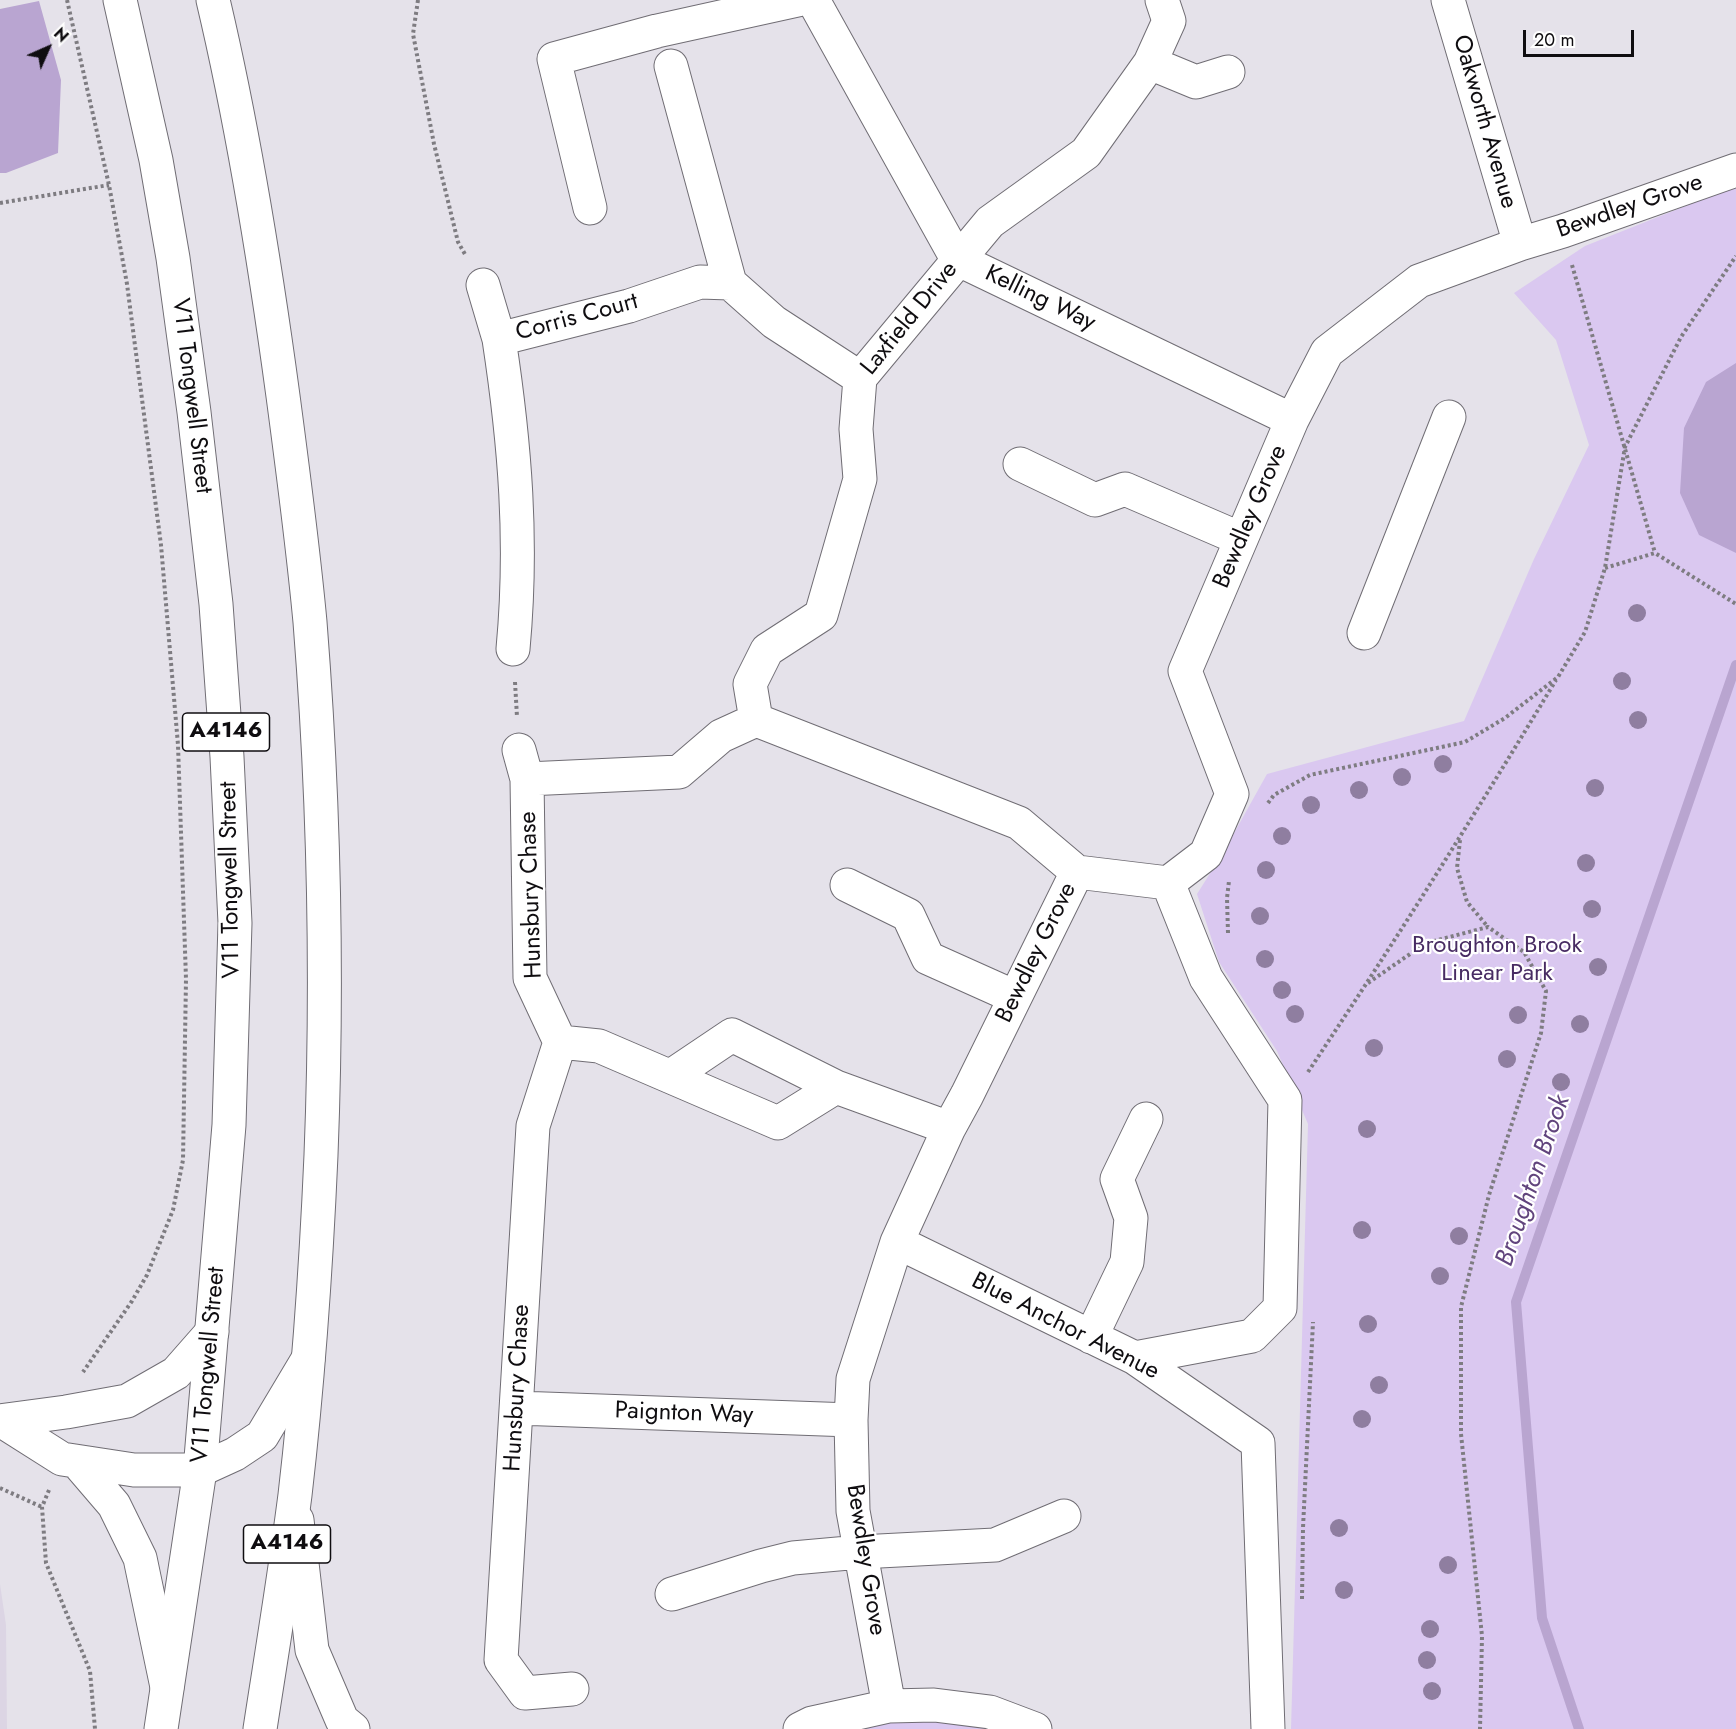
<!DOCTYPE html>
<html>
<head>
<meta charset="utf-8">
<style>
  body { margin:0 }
  #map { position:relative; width:1736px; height:1729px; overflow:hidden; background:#e5e2ea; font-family:Jost,sans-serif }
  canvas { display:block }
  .north { position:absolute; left:18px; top:18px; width:60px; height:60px; -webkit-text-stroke:4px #fff; paint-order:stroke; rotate:45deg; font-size:16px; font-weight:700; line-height:24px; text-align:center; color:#0f0d10 }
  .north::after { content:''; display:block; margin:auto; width:21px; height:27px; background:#0f0d10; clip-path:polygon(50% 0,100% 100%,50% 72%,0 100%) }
  .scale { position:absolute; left:1523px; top:30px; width:111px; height:27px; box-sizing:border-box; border:3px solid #0f0d10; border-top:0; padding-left:8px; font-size:18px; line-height:21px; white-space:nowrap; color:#0f0d10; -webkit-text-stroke:4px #fff; paint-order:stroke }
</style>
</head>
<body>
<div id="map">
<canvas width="1736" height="1729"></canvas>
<div class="north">N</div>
<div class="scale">20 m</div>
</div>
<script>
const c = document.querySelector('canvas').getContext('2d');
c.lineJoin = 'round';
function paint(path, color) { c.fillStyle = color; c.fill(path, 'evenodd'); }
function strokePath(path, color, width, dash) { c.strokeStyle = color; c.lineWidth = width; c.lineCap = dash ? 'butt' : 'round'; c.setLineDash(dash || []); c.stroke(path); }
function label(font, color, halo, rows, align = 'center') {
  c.font = font + ' Jost,sans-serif'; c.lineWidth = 4.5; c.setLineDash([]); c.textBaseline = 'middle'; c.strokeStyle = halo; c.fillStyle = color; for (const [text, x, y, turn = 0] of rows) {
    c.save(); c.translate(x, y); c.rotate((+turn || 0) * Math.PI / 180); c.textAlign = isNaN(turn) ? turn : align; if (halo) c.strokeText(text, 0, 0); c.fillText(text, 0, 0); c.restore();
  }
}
paint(new Path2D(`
  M0 1584 6 1625 7 1729H0Z`), '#dcd5e4');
paint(new Path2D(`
  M1736 186V1729H1291L1308 1124 1277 1051 1219 962 1197 894 1223 853 1267 774 1464 721 1534 559 1589 445 1556 340 1514 293 1585 246Z
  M889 1706 1035 1729H800Z`), '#dac8f0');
paint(new Path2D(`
  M39 1 61 80 58 153 6 173H0V9Z
  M1736 363V553L1699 535 1680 493 1684 428 1706 382Z`), '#b9a5d1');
strokePath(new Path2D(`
  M1579 1729 1542 1618 1516 1302 1736 665`), '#b9a5d0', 10);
const minor = new Path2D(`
  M813 0 957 259 1292 420
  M1448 0 1520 244
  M1150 63 1196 82 1228 72
  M671 66 730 283
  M590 208 554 59 657 31 798 0
  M483 285 499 339
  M1020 464 1095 500 1125 489 1241 539
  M1364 633 1449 417
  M513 649C523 542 515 444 499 339L629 306 700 282 730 283 774 322 860 378
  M756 720 750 684 767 650 821 615 860 479 856 429 860 378 990 222 1086 153 1150 63 1169 21 1162 0
  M519 750 527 779
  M847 885 908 915 928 958 1015 997
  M560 1042 599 1046 778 1123 836 1087 949 1128
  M671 1076 732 1035 836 1087
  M897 1242 1135 1358 1258 1443 1268 1729
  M1091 1337 1127 1262 1131 1218 1117 1179 1146 1119
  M1135 1358 1252 1336 1280 1308 1285 1100 1206 978 1168 883
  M517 1408 851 1420
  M0 1421 66 1412 127 1401 176 1373 212 1332
  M2 1421 62 1459 134 1470H200L235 1454 262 1436 308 1359
  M78 1463 114 1505 140 1558 167 1687
  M297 1520 312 1650 342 1720 353 1729
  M672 1594 761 1566 793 1558 860 1552 995 1545 1064 1516
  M572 1689 525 1693 501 1660 533 1126 560 1042 530 978 527 779 679 772 721 736 756 720 1019 823 1077 872
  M889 1706 853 1511 851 1420 853 1379 897 1242 949 1128 967 1095 1077 872 1168 883 1206 854 1232 794 1185 671 1292 420 1327 352 1419 281 1520 244 1563 231 1736 170
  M800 1729 812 1723 889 1706 934 1705 990 1712 1035 1729`);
const highway = new Path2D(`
  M120 0 156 160 173 258 194 412 216 604 227 757 235 923 229 1125 200 1470 161 1729
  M213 0C244 131 265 263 283 396 293 471 303 547 310 622 324 799 328 978 321 1155 316 1269 308 1383 295 1495 285 1573 272 1651 260 1729`);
strokePath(minor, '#706d74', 35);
strokePath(highway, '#706d74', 35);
strokePath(new Path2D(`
  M67 0 109 185 127 284 161 545 178 745 186 979 183 1160 173 1210 147 1275 132 1301 83 1372
  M418 0 413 34 434 144 458 242 466 256
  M0 203 109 185
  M1572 265 1655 553
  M1605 568 1655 553 1736 604
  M515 682 517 717
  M1268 803 1274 795 1310 775 1465 742 1505 718 1558 677 1585 632 1605 568 1625 447 1681 337 1736 256
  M1460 840 1457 868 1467 902 1488 927
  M1228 933 1227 898 1229 881
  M1368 983 1426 943 1488 927 1524 952 1546 991 1541 1033 1489 1195 1461 1307V1434L1482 1636 1480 1729
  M1308 1072C1394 943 1476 813 1556 680
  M0 1488 42 1507
  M49 1490 42 1507 46 1563 90 1671 95 1729
  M1302 1599 1303 1528 1313 1322`), '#7e7c81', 4, [3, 3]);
strokePath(minor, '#fff', 33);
strokePath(highway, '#fff', 33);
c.fillStyle = '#8f7ea0';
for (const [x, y] of [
  [1637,613],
  [1622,681],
  [1638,720],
  [1443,764],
  [1402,777],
  [1595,788],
  [1359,790],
  [1311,805],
  [1282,836],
  [1586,863],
  [1266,870],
  [1592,909],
  [1260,916],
  [1265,959],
  [1598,967],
  [1282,990],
  [1295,1014],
  [1518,1015],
  [1580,1024],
  [1374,1048],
  [1507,1059],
  [1561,1082],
  [1367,1129],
  [1362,1230],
  [1459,1236],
  [1440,1276],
  [1368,1324],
  [1379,1385],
  [1362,1419],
  [1339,1528],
  [1448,1565],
  [1344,1590],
  [1430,1629],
  [1427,1660],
  [1432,1691]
]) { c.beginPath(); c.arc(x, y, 9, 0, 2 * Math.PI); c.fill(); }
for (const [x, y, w] of [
  [226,732,87],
  [287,1544,87]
]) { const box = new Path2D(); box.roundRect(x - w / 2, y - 19, w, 38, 4.5); c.fillStyle = '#fff'; c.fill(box); strokePath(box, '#0f0d10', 1.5); }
label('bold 22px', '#0f0d10', null, [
  ["A4146",226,732],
  ["A4146",287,1544]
]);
label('24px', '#0f0d10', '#fff', [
  ["Oakworth Avenue",1484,122,74],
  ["Bewdley Grove",1630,207,-19],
  ["Kelling Way",1040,299,26],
  ["Corris Court",577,318,-15],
  ["Laxfield Drive",910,319,-51],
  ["V11 Tongwell Street",191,396,83],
  ["Bewdley Grove",1251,517,-67],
  ["V11 Tongwell Street",231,880,-91],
  ["Hunsbury Chase",532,895,-92],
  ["Bewdley Grove",1037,953,-64],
  ["Blue Anchor Avenue",1065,1327,27],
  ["V11 Tongwell Street",209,1365,-85],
  ["Hunsbury Chase",518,1388,-87],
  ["Paignton Way",684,1414,2],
  ["Bewdley Grove",865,1560,81]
]);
label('24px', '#482c63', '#fff', [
  ["Broughton Brook",1497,946],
  ["Linear Park",1497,974]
]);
label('italic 26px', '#61447d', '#fff', [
  ["Broughton Brook",1534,1181,-71]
]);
</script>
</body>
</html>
